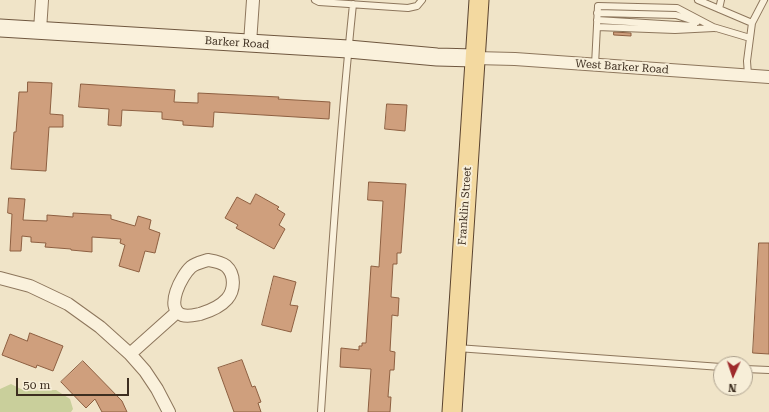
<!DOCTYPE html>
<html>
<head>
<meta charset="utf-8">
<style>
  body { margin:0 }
  #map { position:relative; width:769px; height:412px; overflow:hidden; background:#f0e4c8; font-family:"Roboto Serif",serif }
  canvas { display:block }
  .north { position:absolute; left:713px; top:356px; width:40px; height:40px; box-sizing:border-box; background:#f7eed8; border:1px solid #ada18e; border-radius:50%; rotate:183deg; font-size:11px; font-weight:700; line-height:16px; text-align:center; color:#3d2e20 }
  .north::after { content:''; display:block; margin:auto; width:14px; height:18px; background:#9e2a2b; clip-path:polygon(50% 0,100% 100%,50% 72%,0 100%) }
  .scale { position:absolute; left:16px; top:378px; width:113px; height:18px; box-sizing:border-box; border:2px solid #3d2e20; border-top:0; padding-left:5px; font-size:12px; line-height:14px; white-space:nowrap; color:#3d2e20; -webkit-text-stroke:3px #f7eed8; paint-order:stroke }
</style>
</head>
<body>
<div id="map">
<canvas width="769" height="412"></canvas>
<div class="north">N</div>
<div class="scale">50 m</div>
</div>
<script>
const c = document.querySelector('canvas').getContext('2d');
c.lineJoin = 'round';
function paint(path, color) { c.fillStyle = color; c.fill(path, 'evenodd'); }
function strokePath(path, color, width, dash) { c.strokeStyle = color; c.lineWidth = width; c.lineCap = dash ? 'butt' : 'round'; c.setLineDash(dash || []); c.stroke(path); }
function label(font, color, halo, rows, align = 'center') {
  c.font = font + ' "Roboto Serif",serif'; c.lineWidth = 4; c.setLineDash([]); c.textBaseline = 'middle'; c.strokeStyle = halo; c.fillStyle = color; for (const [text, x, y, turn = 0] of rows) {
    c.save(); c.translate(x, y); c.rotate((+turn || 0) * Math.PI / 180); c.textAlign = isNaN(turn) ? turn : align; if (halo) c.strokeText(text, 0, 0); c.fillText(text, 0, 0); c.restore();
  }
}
paint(new Path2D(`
  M11 384 25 391 56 390 70 399 73 409 71 412H0V389Z`), '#c9cf9b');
const building = new Path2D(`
  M614 32 631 33V36L614 35Z
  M28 82 52 83 50 114 63 115V127H49L46 171 11 169 14 132H16L19 92H27Z
  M81 84 175 90 174 102 198 103V93L279 97 278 99 330 102 329 119 214 112 213 127 183 125V121L162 119V112L122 110 121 126 108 125 109 109 79 107Z
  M387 104 407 105 405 131 385 129Z
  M369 182 406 184 401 253H397V264H393L391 297 399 298 398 316 392 315 390 351 395 352 394 370H390L388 397H391L390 412H368L371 369 340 367 341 348 359 350V346H362V343H366L371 266 379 267 383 201 368 200Z
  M256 194 279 207 277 209 285 214 279 225 285 229 274 249 236 228 238 225 225 218 237 197 250 204Z
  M9 198 25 199 23 220 47 221V215L73 217V213L111 215V219L135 226 138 216 151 220 149 229 160 233 155 253 145 251 139 272 119 266 125 245 120 243 121 239 92 237V252L71 250V249L45 247 46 243 31 242V237L22 236 21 251H10L12 214 8 213Z
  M759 243H769V354L753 353Z
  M274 276 296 282 290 305 298 306 291 332 262 325Z
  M30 333 63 346 53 371 37 365 36 368 2 355 10 334 27 341Z
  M242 360 252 387 255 386 261 402 258 403 261 412H234L218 368Z
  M83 361 122 401 127 412H102L95 399 86 408 61 382Z`);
paint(building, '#cf9f7d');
strokePath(building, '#8d5f41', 1);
const lane = new Path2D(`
  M315 0 319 2 408 8 417 6 422 0
  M698 0 752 23
  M719 9 721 0
  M597 13 676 15 697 22
  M597 20 694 26
  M597 27 675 30 714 28
  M713 27 750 38
  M595 65 598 6 677 8 715 28
  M748 75 747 61 752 23 764 0
  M457 348 721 367
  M745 369 769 370
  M321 412C330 276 339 140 353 4`);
const street = new Path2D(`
  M40 30 42 0
  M250 43 253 0
  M475 58 515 59 769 77
  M208 260C214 261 221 262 226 266 235 274 235 290 227 299 220 307 210 311 200 314 195 315 188 317 182 315 164 308 182 275 191 267 196 263 202 262 208 260Z
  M0 278 30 286 68 304 100 327 130 354 145 371 157 389 169 412
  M130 354 177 312`);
const secondary = new Path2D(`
  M0 28 348 49 437 57 475 58`);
const primary = new Path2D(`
  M452 412 479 0`);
strokePath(lane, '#8d765c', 8);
strokePath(street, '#8d765c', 14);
strokePath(secondary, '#6f573f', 19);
strokePath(primary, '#5b4430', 21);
strokePath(lane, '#faf1dc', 6);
strokePath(street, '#faf1dc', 12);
strokePath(secondary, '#faf1dc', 17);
strokePath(primary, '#f3d9a0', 19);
label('11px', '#3d2e20', '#f7eed8', [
  ["Barker Road",237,43,4],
  ["West Barker Road",622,67,4],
  ["Franklin Street",465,206,-86]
]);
</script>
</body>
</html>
